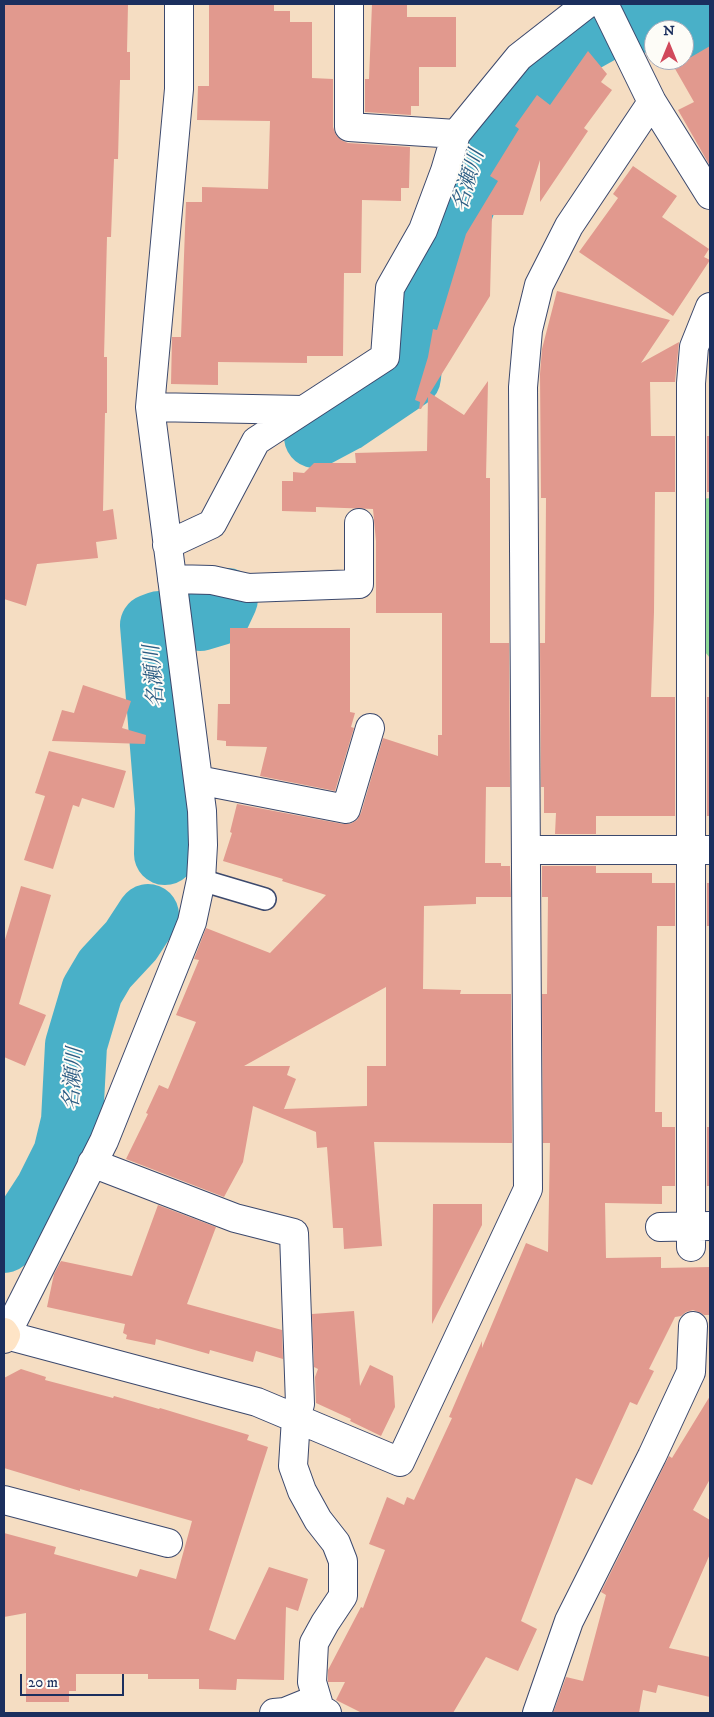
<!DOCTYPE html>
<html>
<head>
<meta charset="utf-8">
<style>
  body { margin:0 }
  #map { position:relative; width:714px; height:1717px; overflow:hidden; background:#f5ddc2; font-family:"IM FELL DW Pica",serif }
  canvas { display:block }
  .frame { position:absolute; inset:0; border:5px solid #1b2f5e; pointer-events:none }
  .north { position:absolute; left:644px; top:20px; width:50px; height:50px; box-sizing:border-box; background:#fdfcf7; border:1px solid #a3aaba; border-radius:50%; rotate:0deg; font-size:14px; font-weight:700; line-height:20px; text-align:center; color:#1b2f5e }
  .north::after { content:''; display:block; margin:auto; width:18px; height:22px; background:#d1495b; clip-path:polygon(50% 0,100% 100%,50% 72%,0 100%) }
  .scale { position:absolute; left:20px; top:1674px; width:104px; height:22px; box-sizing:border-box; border:2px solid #1b2f5e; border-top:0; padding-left:6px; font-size:15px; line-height:18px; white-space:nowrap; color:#1b2f5e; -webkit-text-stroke:4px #fdfcf7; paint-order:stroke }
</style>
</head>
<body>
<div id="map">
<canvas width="714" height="1717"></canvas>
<div class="frame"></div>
<div class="north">N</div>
<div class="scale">20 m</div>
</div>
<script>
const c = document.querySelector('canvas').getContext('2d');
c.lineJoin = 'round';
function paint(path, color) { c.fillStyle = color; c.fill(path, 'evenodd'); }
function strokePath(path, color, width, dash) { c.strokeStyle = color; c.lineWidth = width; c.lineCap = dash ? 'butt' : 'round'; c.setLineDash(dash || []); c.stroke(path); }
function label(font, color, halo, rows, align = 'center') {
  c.font = font + ' "IM FELL DW Pica","Noto Serif JP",serif'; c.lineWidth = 4; c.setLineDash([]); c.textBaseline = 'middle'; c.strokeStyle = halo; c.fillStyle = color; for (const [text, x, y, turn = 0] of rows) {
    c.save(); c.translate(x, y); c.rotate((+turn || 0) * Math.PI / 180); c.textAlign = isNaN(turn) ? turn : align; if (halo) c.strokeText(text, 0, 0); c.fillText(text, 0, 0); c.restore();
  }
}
paint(new Path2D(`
  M710 498V658L705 652 702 499Z`), '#8ed996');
strokePath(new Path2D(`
  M315 437 345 421 410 377 418 296 451 241 470 189 483 140 537 74 578 45 628 17 710 36
  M200 620 220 614 227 599
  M159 622 151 625 166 808 165 854
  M4 1242 22 1227 46 1190 64 1154 72 1121 76 1045 92 991 105 969 131 941 148 915`), '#49b0c8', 62);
paint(new Path2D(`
  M4 4H128L127 52H130V80H120L118 159H114L111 237H107L104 357H107V413H105L103 511 113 509 117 539 96 542 98 558 37 564 26 606 4 599Z
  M209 4H274V11H290V22H312V78L333 79V127L336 135 341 140 348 143 410 147 409 188H401V201L362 200 361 273H344L343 356H307V363L218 362V385L171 384 172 337H181L186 202H202V187L268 189 270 121 197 120 198 86H209Z
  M372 4H407V17H456V67H419V106H411V115L365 112V79H369Z
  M710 46V166L678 110 694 102 674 67Z
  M588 51 607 74 601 82 612 90 584 128 588 131 540 202V160L523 215H492L490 296 430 393 464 415 488 381 486 478H490V643H509L510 787H486L485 863H501V866H510L511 897H476V904L424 906 423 989 461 990 460 994H511L512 1143 374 1142 382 1246 344 1249 343 1228H333L327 1147 317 1148 316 1132 253 1106 243 1162 224 1197 126 1159 148 1114 146 1113 159 1085 168 1089 196 1022 176 1015 199 960 194 959 206 928 270 953 326 895 282 881 283 879 223 861 232 833 230 832 237 804 343 824H350L357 820 361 813 383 738 438 756V735H442V613H376V541L373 509 316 507V512L282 511V481H293V472L304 473 314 463H356L355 453 427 451 428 397 421 409H419L420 402 415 400 428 357 433 329 437 330 466 234 498 181 490 176 519 129 515 126 537 95 550 105ZM386 987V1066H367V1106L284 1109 296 1079 287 1075 290 1066H244Z
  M633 166 677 196 662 217 709 249 704 257 710 260 673 316 579 252 618 198 613 194Z
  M557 291 670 320 641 363 679 342 675 382H650L651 436H675V492H655L654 612 651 697H675V816H596V834H555L556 813H544V787H541L540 643H545L546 498H541L540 374 542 349Z
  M707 436H710V492H707Z
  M230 628H350V712L355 713 351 727 354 728 335 791 260 776 267 747 226 746V741L217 740 218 704H230Z
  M83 685 131 701 122 728 146 735 145 744 52 741 62 710 74 713Z
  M707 697H710V816H707Z
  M49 751 126 771 114 808 82 798 79 807 73 805 53 869 24 860 45 796 35 793Z
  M542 866H596V873H652V883H675V926H657L655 1112H662V1127H675V1186H662V1204L605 1203 606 1258 661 1257V1268L710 1267V1315H704L701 1313 693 1310 686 1312 681 1316 675 1317 649 1369 654 1371 637 1405 630 1402 592 1485 576 1478 521 1621 537 1629 518 1671 486 1657 453 1713H362L336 1700 345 1682H328V1670L361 1607 363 1608 385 1550 369 1544 387 1497 404 1505 407 1497 414 1500 452 1418 449 1417 482 1341V1348L526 1243 548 1252 550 1143H543L542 994H547L548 897H542Z
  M707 883H710V926H707Z
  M21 886 51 895 19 1004 46 1015 25 1066 4 1057V943Z
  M707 1127H710V1186H707Z
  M433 1204H482V1225L432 1324Z
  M158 1205 216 1227 187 1304 282 1330 283 1359 256 1351 253 1362 210 1350 209 1354 156 1339 155 1345 126 1339 127 1335 123 1333 125 1324 47 1307 54 1274 61 1261 132 1276Z
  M354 1311 360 1386 370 1365 393 1376 395 1407 381 1436 350 1421 351 1419 316 1403 315 1377 318 1369 314 1367 312 1314Z
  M21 1369 46 1377 45 1380 113 1398 114 1396 159 1409 160 1408 249 1435 247 1440 268 1447 209 1630 235 1640 269 1567 308 1579 298 1611 286 1607 284 1680 237 1679 236 1690 199 1689V1679H148V1674H76V1691H69V1702H26V1613L4 1617V1533L56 1547 54 1554 137 1577 140 1569 176 1579 192 1521 80 1489V1491L4 1468V1378Z
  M710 1396V1479L693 1510 710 1520V1554L669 1648 710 1657V1697L658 1685 656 1693 643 1690 639 1713H553L566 1677 583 1681 606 1595 601 1592 669 1456 672 1458Z`), '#e1998e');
const lane = new Path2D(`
  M201 880 265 899`);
const street = new Path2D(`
  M179 4V89L150 407 202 811 203 845 201 880 192 922 104 1141 6 1335 257 1402 400 1462 528 1189 523 387 528 330 539 285 569 226 652 102
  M349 4V127L456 134
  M604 4 652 102 710 195
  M150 407 303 410
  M167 545 212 524 256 441 385 357 390 288 423 230 445 171 456 134 519 57 587 4
  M172 579 212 580 248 588 359 584V523
  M198 780 346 809 370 728
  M526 850H710
  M92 1163 235 1218 294 1233 300 1404 296 1418 293 1466 302 1491 318 1520 336 1543 343 1561V1596L325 1623 314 1643 312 1682 320 1709 327 1713
  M660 1227 710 1226
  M691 1247V383L694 347 710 307
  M4 1500 168 1543
  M274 1713 285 1712 317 1699
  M537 1713 569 1621 652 1456 691 1372 693 1326`);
const secondary = new Path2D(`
  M4 1332 6 1335 4 1339`);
strokePath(lane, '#3c496d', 24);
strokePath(street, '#3c496d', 30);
strokePath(secondary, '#3c496d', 30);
strokePath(lane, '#fff', 21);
strokePath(street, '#fff', 28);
strokePath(secondary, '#fee4c6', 28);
label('italic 21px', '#2b5c83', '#fdfcf7', [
  ["名瀬川",470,181,-73],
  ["名瀬川",156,676,-95],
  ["名瀬川",75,1079,-86]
]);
</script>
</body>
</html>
